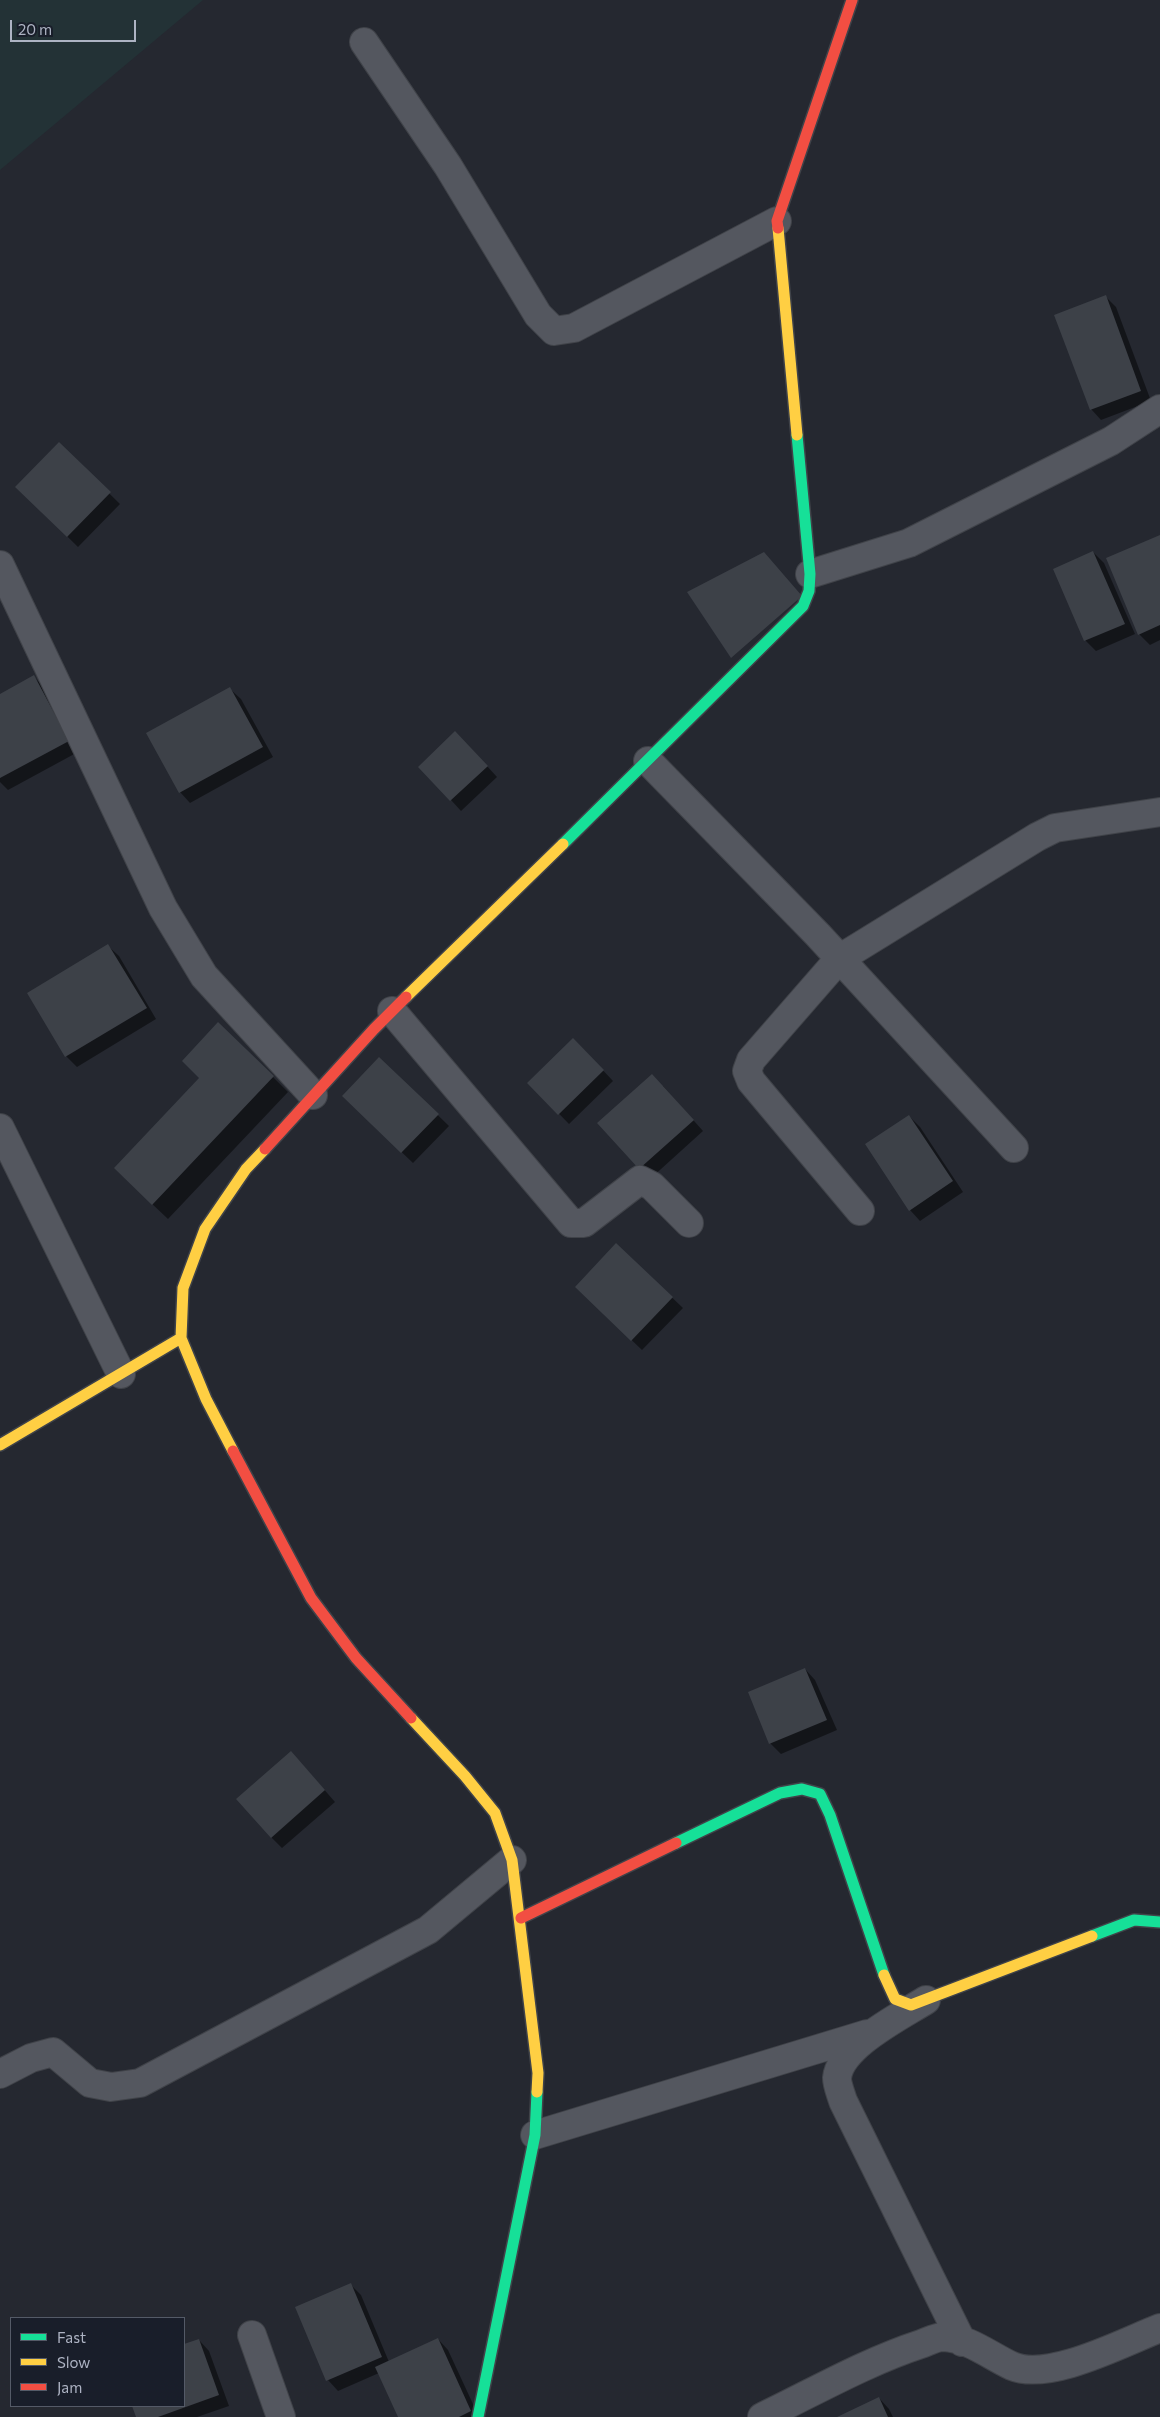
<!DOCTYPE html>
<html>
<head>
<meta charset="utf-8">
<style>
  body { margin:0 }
  #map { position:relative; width:1160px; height:2417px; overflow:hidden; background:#252830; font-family:Commissioner,sans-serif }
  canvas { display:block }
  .legend { position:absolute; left:10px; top:2317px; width:175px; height:90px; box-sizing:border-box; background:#191e2a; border:1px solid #545a67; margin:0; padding:6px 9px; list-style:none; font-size:15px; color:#adb3c3 }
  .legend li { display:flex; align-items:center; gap:10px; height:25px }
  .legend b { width:25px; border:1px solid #545a67 }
  .scale { position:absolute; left:10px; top:20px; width:126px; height:22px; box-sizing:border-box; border:2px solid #adb3c3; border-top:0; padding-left:6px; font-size:15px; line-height:18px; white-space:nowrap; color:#adb3c3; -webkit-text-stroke:4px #191e2a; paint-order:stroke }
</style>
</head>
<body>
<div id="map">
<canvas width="1160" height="2417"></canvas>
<ul class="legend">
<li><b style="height:6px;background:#16e098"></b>Fast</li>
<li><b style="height:6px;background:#ffcf43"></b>Slow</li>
<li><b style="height:6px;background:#f24e42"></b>Jam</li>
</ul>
<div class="scale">20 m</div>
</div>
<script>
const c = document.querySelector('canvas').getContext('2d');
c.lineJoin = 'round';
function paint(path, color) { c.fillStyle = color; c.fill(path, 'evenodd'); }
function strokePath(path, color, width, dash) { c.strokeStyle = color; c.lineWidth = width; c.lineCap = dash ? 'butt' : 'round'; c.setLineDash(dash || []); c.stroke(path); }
paint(new Path2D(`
  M0 0H203L0 170Z`), '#233236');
paint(new Path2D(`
  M1106 297 1116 307 1151 401 1101 420 1091 409Z
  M59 444 120 504 78 547 17 487Z
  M1160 536V640L1150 645 1139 634Z
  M1093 552 1104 563 1135 634 1096 651 1086 641 1055 569Z
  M34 677 44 687 78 752 8 790 0 782V695Z
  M230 689 241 699 273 757 190 803 180 792Z
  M466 743 497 777 461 811 451 800Z
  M108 946 119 956 156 1019 77 1067 66 1056Z
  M584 1050 613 1081 569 1124 529 1083Z
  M379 1058 449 1126 413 1163 343 1096Z
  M273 1077 288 1092 168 1219 131 1184Z
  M663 1086 703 1131 650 1179 639 1168Z
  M909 1116 920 1127 963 1192 920 1221 910 1210 867 1145Z
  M617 1245 683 1308 642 1350 576 1287Z
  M805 1669 815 1680 837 1730 781 1754 770 1743Z
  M301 1763 335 1802 282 1848 271 1837Z
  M350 2284 361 2295 389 2362 438 2339 448 2350 479 2417H399L379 2373 338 2391 328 2380Z
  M199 2340 209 2351 229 2406 197 2417H137L133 2406H184V2345Z
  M879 2398 889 2409 893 2417H840Z`), '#0007');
paint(new Path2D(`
  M1106 295 1141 391 1090 410 1054 315Z
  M59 442 111 492 67 537 15 487Z
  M1160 535V625L1138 635 1106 558Z
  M1093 551 1125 624 1084 641 1053 569Z
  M764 552 802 596 731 658 687 592Z
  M34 675 69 741 0 778V694Z
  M230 687 263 747 179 793 146 733Z
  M455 731 488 766 450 801 418 767Z
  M108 944 147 1008 65 1057 27 993Z
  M218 1022 274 1076 152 1205 114 1168 199 1078 182 1061Z
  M573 1038 604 1070 558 1115 527 1083Z
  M379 1057 439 1114 401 1153 342 1096Z
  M652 1074 694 1120 639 1169 597 1123Z
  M909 1115 953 1181 909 1211 865 1144Z
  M616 1243 673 1297 631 1341 575 1287Z
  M805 1668 827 1720 769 1744 748 1692Z
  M291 1751 325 1790 271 1838 236 1799Z
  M351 2283 382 2357 326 2381 295 2307Z
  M438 2338 471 2411 459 2417H398L375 2367Z
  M199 2339 219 2395 158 2417H136L132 2406H184V2344Z
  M879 2397 888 2417H837Z`), '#3d4148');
const street = new Path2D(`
  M364 42 448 166 538 315 554 331 574 328 777 221
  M0 565 163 908 204 976 313 1095
  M810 574 909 543 1111 441 1160 409
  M648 761 818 935 1014 1148
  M392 1011 571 1223H584L640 1180 652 1186 689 1223
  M0 1128 121 1374
  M860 1211 751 1081 747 1071 751 1060 839 959 1037 837 1055 828 1160 812
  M926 2000C901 2016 840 2046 837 2078 837 2085 841 2094 843 2101L962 2342
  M0 2074 31 2058 53 2052 90 2083 111 2087 140 2083 428 1930 512 1860
  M535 2135 867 2034
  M252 2335 281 2417
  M762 2417C814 2392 866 2362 921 2344 927 2342 936 2337 943 2337 969 2338 990 2356 1012 2366 1049 2382 1124 2342 1160 2328`);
const fast = new Path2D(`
  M563 844 803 606 809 591 810 574 797 435
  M676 1843 780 1793 802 1789 820 1794 830 1815 884 1975
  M1092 1936 1134 1920 1160 1922
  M478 2417 535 2135 537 2092`);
const slow = new Path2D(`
  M778 228 797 435
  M406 997 563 844
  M0 1445 181 1338
  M233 1451 206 1399 181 1338 183 1288 205 1229 246 1169 265 1149
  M411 1718 465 1776 495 1813 512 1860 538 2073 537 2092
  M884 1975 895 1999 911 2005 1092 1936`);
const jam = new Path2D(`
  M778 228 777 221 852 0
  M265 1149 374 1029 406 997
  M233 1451 311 1598 356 1658 411 1718
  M521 1918 676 1843`);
strokePath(street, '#404349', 30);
strokePath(fast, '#404349', 14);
strokePath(slow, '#404349', 14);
strokePath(jam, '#404349', 14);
strokePath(street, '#54575f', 28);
strokePath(fast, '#16e098', 11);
strokePath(slow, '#ffcf43', 11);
strokePath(jam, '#f24e42', 11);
</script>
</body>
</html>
